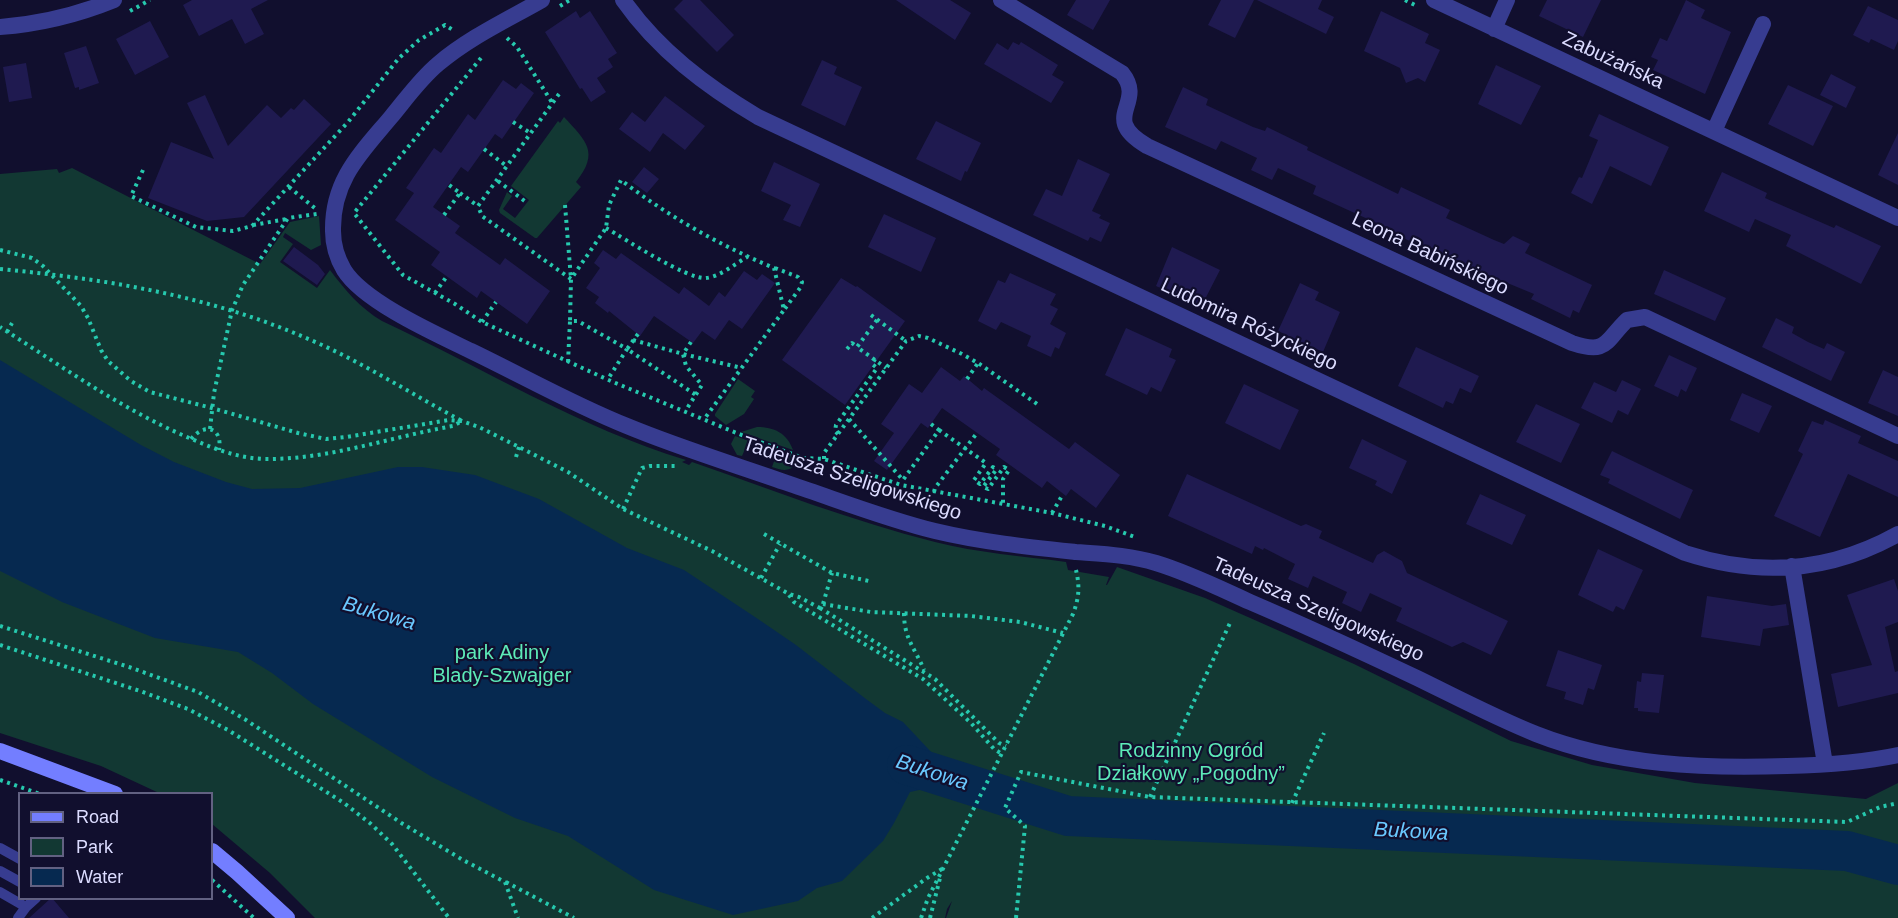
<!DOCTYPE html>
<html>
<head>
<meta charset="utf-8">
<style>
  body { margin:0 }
  #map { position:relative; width:1898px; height:918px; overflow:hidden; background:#110f2e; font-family:Arial,sans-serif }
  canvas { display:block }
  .legend { position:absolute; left:18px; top:792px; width:195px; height:108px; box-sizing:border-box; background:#110f2e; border:2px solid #626182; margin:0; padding:8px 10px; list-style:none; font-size:18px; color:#dcdcff }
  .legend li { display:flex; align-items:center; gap:12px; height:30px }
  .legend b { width:30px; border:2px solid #626182 }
</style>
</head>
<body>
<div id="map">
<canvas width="1898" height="918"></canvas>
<ul class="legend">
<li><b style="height:8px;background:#737eff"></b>Road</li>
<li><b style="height:16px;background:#123833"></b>Park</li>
<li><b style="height:16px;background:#062950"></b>Water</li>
</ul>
</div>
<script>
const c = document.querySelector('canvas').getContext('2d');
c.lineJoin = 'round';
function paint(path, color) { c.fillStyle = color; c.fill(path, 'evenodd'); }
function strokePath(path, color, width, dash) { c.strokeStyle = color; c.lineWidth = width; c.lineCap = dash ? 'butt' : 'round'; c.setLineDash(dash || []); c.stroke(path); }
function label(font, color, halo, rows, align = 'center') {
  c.font = font + ' Arial,sans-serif'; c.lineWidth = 4.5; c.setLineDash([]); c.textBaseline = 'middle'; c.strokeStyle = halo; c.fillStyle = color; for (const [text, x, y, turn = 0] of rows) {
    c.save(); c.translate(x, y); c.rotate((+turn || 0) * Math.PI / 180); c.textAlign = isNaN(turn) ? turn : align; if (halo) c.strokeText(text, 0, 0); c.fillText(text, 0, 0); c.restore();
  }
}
paint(new Path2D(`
  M564 117C586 141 600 152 576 182L581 187 537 238H535L500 213 499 210 507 192 512 196 503 209 515 218 529 200 511 186 558 121 560 123Z
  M72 168 260 264 290 222 319 216 321 245 311 250 285 233 283 237 293 244 280 262 317 288 330 270C345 290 360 308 382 321 483 368 580 428 686 460L682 462 689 465 692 462C772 490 852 521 935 542 978 553 1023 556 1066 562L1068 570 1109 577 1106 585H1107L1117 567 1205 598 1354 664 1511 741 1592 765 1695 783 1866 799 1898 783V918H946L952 901 947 909 945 918H315L270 873 212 824V794L159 793 101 766 0 733V174L57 169 59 173Z
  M738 379 755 391 751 397 754 399 744 414 726 425 715 416V414Z
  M757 427C774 427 787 433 793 450L741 432Z
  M735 436 795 457 796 463C790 473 781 470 772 467L777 453 748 442 742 456 737 455 731 444Z`), '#123833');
paint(new Path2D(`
  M0 360 141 445 174 462 226 482 252 489 300 488 398 467H422L475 475 539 499 627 548 684 570 758 619 796 645 866 699 885 713 903 722 934 755 938 767 960 778 959 785 956 789 942 785 910 792 894 823 883 841 842 881 817 888 798 901 733 915 654 890 568 836 515 818 432 777 313 704 272 673 238 652 155 638 62 602 0 571Z`), '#062950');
strokePath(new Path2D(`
  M907 765 1068 816 1847 851 1898 865`), '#062950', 40);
paint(new Path2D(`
  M192 0H268L251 9 264 34 245 44 232 19 199 36 183 5Z
  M683 0H700L734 35 717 52 674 9Z
  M896 0H950L971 13 955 40Z
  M1076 0H1110L1093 30 1067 15Z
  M1221 0H1254L1235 38 1208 25Z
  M1257 0H1322L1318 9 1334 17 1326 34Z
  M1547 0H1601L1583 37 1539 16Z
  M1686 0 1705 10 1701 18 1731 32 1705 94 1653 70 1658 60 1651 57 1660 38 1667 41Z
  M1868 6 1898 20V41L1894 50 1871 39 1869 43 1853 35Z
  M576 11 580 18 590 11 617 53 608 59 613 67 597 78 606 92 591 102 582 88 580 89 545 32Z
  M1381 11 1429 34 1425 43 1440 50 1425 82 1418 78 1406 83 1400 68 1364 51Z
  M150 21 169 57 135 75 116 39Z
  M1013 42 1019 45 1021 42 1058 65 1052 75 1064 82 1051 103 984 64 997 43 1008 50Z
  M86 46 99 83 79 90V87L75 88 64 53Z
  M822 60 837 67 834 74 862 87 845 126 801 105Z
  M26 63 32 98 9 102 3 67Z
  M1496 65 1541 86 1521 125 1478 104Z
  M1831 74 1856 87 1846 108 1820 95Z
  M503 80 516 89 521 83 534 93 502 139 495 134 468 172 461 167 433 207 460 226 455 233 500 265 505 258 550 291 527 324 481 291 477 298 431 265 440 252 395 220 414 193 406 188 434 148 441 153 468 114 475 120Z
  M1788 85 1833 106 1813 146 1768 124Z
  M1183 87 1208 99 1206 105 1253 127 1265 131 1267 127 1308 147 1307 150 1398 194 1401 187 1450 210 1446 218 1494 240 1504 244 1513 236 1530 244 1525 253 1592 285 1579 313 1573 310 1570 318 1531 299 1534 294 1488 275 1432 248 1431 251 1382 228 1383 226 1313 194 1316 186 1278 168 1272 180 1251 170 1257 158 1221 141 1216 150 1165 127Z
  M205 95 228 146 267 105 281 118 291 108 294 110 304 99 331 124 244 217 207 221 148 198 171 142 214 159 187 103Z
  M665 96 705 126 685 150 663 133 650 152 619 129 632 112 645 122Z
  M1599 114 1669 147 1651 186 1610 166 1592 204 1571 193 1579 177 1582 178 1598 140 1589 136Z
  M936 121 981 143 967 172 965 171 961 181 916 159Z
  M1898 133V185L1878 175Z
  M1078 159 1110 174 1092 211 1101 215 1099 218 1110 223 1101 242 1090 237 1088 241 1033 215 1046 189 1062 196Z
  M774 162 820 184 800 227 783 220 791 205 761 191Z
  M644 167 659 179 647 193 632 182Z
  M1722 172 1767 193 1765 198 1834 228 1836 225 1881 246 1861 284 1786 246 1791 235 1755 219 1749 232 1704 211Z
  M884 214 936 238 921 272 868 247Z
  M294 247 318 265 325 274 317 285 283 261Z
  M1172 247 1220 270 1201 307 1156 286Z
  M603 250 616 259 621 253 679 294 684 287 709 306 719 292 725 297 744 271 757 280 762 274 775 283 742 329 729 320 715 340 702 331 693 343 654 316 640 336 609 311 608 313 595 303 599 297 586 288 600 268 594 263Z
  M1664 270 1726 298 1715 321 1654 294Z
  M1010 273 1056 294 1050 305 1058 309 1050 324 1066 333 1059 349 1055 347 1051 357 1027 346 1031 336 1001 322 996 330 978 321 998 280 1005 283Z
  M841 278 856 287 857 286 905 321 845 405 782 360Z
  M1300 283 1319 292 1315 300 1340 312 1323 352 1278 331Z
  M1776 318 1794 327 1792 333 1808 342 1824 349 1827 343 1845 352 1831 381 1762 347Z
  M1126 328 1172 349 1169 357 1176 360 1161 392 1151 387 1147 395 1105 375Z
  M1416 347 1479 376 1471 393 1460 388 1453 404 1446 401 1443 408 1398 386Z
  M1669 355 1697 368 1686 392 1681 389 1678 397 1654 386Z
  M941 367 960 381 964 376 982 391 984 388 1069 449 1075 442 1120 475 1096 508 1071 489 1066 496 1047 481 1042 488 996 455 1000 449 942 408 928 428 921 423 887 470 874 461 894 433 881 424 909 384 922 393Z
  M1883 370 1898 377V416L1868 403Z
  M1622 380 1641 389 1628 415 1618 410 1612 423 1581 408 1594 382 1616 392Z
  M1244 384 1299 410 1280 450 1225 423Z
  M1742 393 1772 406 1759 433 1730 420Z
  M1536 404 1580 424 1561 463 1516 442Z
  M1825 420 1861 436 1858 443 1898 461V497L1848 474 1820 537 1774 516 1803 454 1798 451 1812 421 1823 425Z
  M1362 439 1407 461 1392 494 1375 485 1377 481 1349 468Z
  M1612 451 1693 490 1680 519 1608 483 1610 479 1600 475Z
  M1187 474 1301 526 1306 524 1322 531 1319 538 1373 563 1377 555 1384 551 1402 561 1407 573 1508 621 1491 655 1463 642 1452 647 1396 621 1402 608 1370 593 1361 612 1342 603 1347 592 1313 576 1308 588 1288 579 1295 564 1264 548 1263 550 1255 546 1252 554 1168 516Z
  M1480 494 1526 515 1512 545 1466 524Z
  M1598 549 1643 570 1624 610 1616 606 1613 612 1578 595Z
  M1894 579 1898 591V622L1885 627 1895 672 1898 671V693L1838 707 1831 674 1872 665 1847 595Z
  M1707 596 1772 606 1786 604 1789 625 1763 629 1760 646 1701 637Z
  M1558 650 1602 665 1594 690 1588 688 1583 705 1564 699 1566 692 1546 686Z
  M1642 673 1664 675 1659 713 1638 711V708H1634L1637 681 1641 682Z
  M52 898 69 918H29L51 898Z`), '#1f1a50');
strokePath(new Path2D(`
  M1405 0 1417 6
  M560 6 570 0
  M130 11 150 0
  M507 38 517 47 553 104
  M481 58 354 213 403 275 455 304 482 322 613 382 739 434 803 458 824 459 901 485 1052 513 1105 526 1135 537
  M559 94 478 206 482 216 571 279 606 228 609 205 621 180C668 216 719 245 774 268L784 310 705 418
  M513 122 532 134
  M484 149 508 167
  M143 170 131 196 196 227 233 231 252 226 348 122 399 58 419 40 445 25 453 30
  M498 181 526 202
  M289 187 316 209
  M460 193 478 206
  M565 205 571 279 570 321
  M444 215 460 193 449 185
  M253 225 287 219
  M606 228C625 239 688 280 706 278 719 277 735 264 747 257
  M0 250 32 258 43 266 81 306 88 318 101 350 108 361 131 381 150 392 212 408 298 433 326 439 346 437 449 420 462 421 479 427 519 447 568 472 623 509 712 551 789 594 799 597 820 608 823 604 871 612 971 616 1020 622 1063 633
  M775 268 798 277 802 282 800 288 784 310
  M0 269C114 280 217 297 322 345 370 367 415 396 462 421L453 426C390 437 328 460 264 459 239 458 217 450 194 440 124 411 63 367 0 327
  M435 293 447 276
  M871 315 906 341
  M877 320 857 347 886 368
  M482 322 496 302
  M7 332 12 323
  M638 334 627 349 696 395
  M633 340 683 354 686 366 702 385 686 410
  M691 342 683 354 742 368
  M847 349 852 343 857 347
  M568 362 570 321H578L627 349 608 379
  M967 379 978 363
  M931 424 939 430 903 480 849 419 906 341 919 336 928 338 962 354 978 363 1040 406
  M210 429 214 393 232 310 243 285 288 218 317 214
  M939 430 986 463 974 480 980 484 993 467 996 470 983 487 988 489 1004 467 1009 470 1003 479V505
  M838 434 835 431 836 425 877 368 872 364 875 359
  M191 439C205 422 223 428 219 450
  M516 457 519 447
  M824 459V453L849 419
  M934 492 935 488 977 433
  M623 509 642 468 650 466H677
  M1052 513 1063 494
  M764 534 832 573 869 581
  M761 578 780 544
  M789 595 794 602 923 679 971 723 994 749 1002 754
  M823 604 832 573
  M820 608 935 679 999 743 1006 746
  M904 613C904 639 915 648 924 670
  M0 626 129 667 198 692 246 720 403 824 463 860 505 882 518 918
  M0 645 140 691 188 709 228 730 344 803 371 824 392 844 449 918
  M0 780 40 794
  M1150 797 1230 623
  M1292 803 1324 733
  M212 880 254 918
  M506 882 574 918
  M872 918 927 878 942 869
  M921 918 928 898 1073 614C1079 598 1080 587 1076 570
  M930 918 940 878
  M1016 918 1025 826 1005 808 1021 772 1150 797 1847 822 1880 807 1898 803`), '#26c9ae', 4, [3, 4.5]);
strokePath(new Path2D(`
  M0 848 20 859
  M0 871 20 882
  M0 892 26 907
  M18 918 26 907 36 898`), '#373c90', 10);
strokePath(new Path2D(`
  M542 0C507 20 470 37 438 64 420 79 406 99 391 117 361 153 332 180 333 231 333 244 337 258 344 270 364 302 436 334 471 351 523 376 574 405 627 426 680 448 736 465 790 484 838 500 886 519 935 531 981 542 1029 547 1076 552 1103 554 1130 555 1156 563 1189 573 1219 588 1250 602 1306 626 1362 652 1417 678 1456 697 1496 718 1536 734 1615 765 1703 769 1787 766 1824 765 1861 763 1898 755
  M623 0C658 50 706 86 758 117L1685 553C1758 577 1830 572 1898 534
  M1001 0 1122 73C1147 104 1098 117 1147 146L1572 343C1608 355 1605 341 1627 320L1645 317 1898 436
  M1434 0 1898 218
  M0 27C40 24 77 15 114 0
  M1494 29 1507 0
  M1714 131 1763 24
  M1792 566 1825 764`), '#373c90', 16);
strokePath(new Path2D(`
  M0 751 115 794
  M212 851 237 872 287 918`), '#737eff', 16);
label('20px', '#dcdcff', '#110f2e', [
  ["Zabużańska",1613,61,25],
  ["Leona Babińskiego",1430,254,25],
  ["Ludomira Różyckiego",1249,325,25],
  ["Tadeusza Szeligowskiego",852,479,18],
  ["Tadeusza Szeligowskiego",1318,610,24]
]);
label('20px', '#5deab8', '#110f2e', [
  ["park Adiny",502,653],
  ["Blady-Szwajger",502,676],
  ["Rodzinny Ogród",1191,751],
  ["Działkowy „Pogodny”",1191,774]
]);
label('italic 21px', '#6ac9ff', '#110f2e', [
  ["Bukowa",379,614,16],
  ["Bukowa",932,773,18],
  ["Bukowa",1411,832,3]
]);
</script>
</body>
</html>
